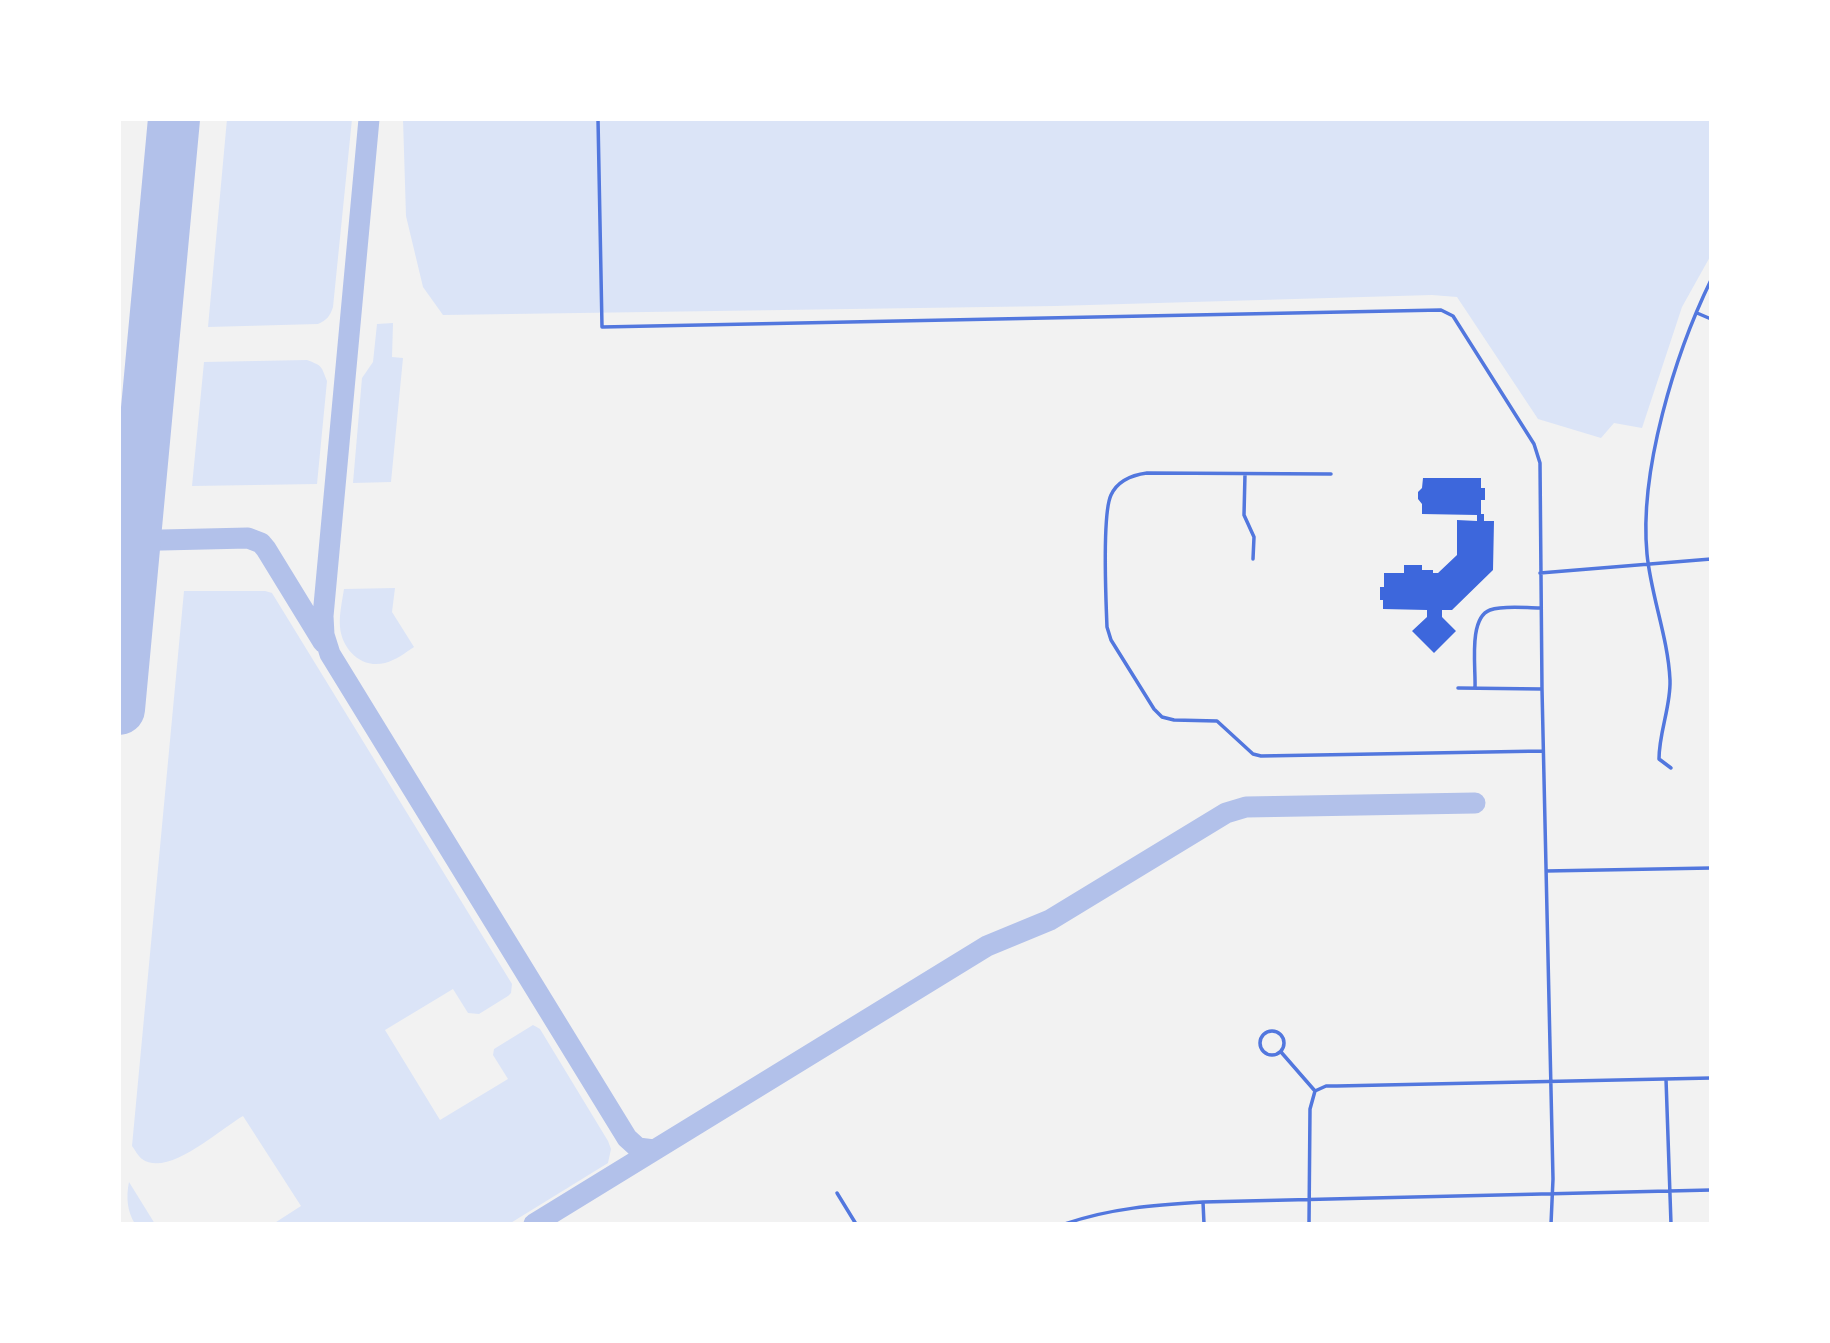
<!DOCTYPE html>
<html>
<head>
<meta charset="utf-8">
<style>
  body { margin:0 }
  #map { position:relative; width:1830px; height:1343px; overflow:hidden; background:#f2f2f2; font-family:"PT Sans Narrow",sans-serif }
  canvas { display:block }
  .frame { position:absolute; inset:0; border:121px solid #fff; pointer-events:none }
</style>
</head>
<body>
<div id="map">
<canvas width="1830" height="1343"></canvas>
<div class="frame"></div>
</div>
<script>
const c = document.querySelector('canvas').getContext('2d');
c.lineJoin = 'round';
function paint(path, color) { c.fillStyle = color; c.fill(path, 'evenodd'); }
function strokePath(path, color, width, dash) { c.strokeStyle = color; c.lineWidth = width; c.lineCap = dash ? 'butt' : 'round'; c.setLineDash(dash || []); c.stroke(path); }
paint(new Path2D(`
  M227 119H352L333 307C330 316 327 320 318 324L208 327Z
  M403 119H1711V255L1682 307 1642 428 1614 423 1601 438 1538 419 1457 297 1432 295 1055 306 443 315 423 287 406 216Z
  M393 323 392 357 403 358 391 482 353 483 362 378 373 362 377 324Z
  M307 360C323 366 321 366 327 381L317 484 192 486 204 362Z
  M395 588 392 612 414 647C405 653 396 660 385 663 362 669 342 650 340 627 339 615 342 602 344 589Z
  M184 591H265L272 593 512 984 511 993 508 996 479 1014 468 1013 453 989 385 1030 440 1120 508 1079 493 1055 494 1049 533 1025 540 1029 608 1141 611 1149 608 1163 509 1224H273L301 1206 243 1116C220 1129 168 1178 142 1159 138 1156 135 1150 132 1146Z
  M129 1182 155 1224H135C127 1211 126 1197 129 1182Z`), '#dbe4f7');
strokePath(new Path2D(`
  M369 119 323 616 324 635 330 654 627 1138 638 1148 654 1150
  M119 541 248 538 261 543 266 549 323 642
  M534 1224 987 946 1050 920 1226 813 1246 807 1475 803`), '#b2c1ea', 21);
strokePath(new Path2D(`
  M119 709 174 119`), '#b2c1ea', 52);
paint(new Path2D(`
  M1423 478H1481V488H1485V500H1481V514H1484V521H1494L1493 570 1452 610H1442V617L1456 631 1434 653 1412 631 1427 617V610L1383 609V600H1380V587H1384V573H1404V565H1422V570H1433V573H1438L1457 555V520L1477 521V515L1422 514V504L1418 499V492L1422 488Z`), '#3d67dc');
strokePath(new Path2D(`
  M598 119 602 327 1441 310 1453 316 1534 444 1540 463 1542 689 1553 1179 1551 1224
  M1697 313 1711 319
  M1245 474 1244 515 1254 537 1253 559
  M1331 474 1147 473C1132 475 1118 480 1111 495 1102 514 1106 603 1107 627L1111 640 1154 709 1162 717 1174 720 1217 721 1253 754 1261 756 1543 751
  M1540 573 1711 559
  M1458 688 1542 689
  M1475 688C1476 668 1468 618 1490 610 1504 605 1525 608 1540 608
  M1671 768 1659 759C1659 732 1671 706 1670 680 1668 637 1651 596 1647 554 1639 471 1675 354 1711 280
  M1546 871 1711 868
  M1260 1043a12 12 0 1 1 24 0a12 12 0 1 1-24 0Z
  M1281 1052 1315 1091
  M1666 1079 1671 1224
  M1315 1091 1326 1086H1337L1711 1078
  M837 1193 856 1224
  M1203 1202 1204 1224
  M1065 1224C1110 1208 1156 1205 1203 1202L1711 1190
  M1309 1224 1310 1109 1315 1091`), '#5277de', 3.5);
</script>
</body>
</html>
